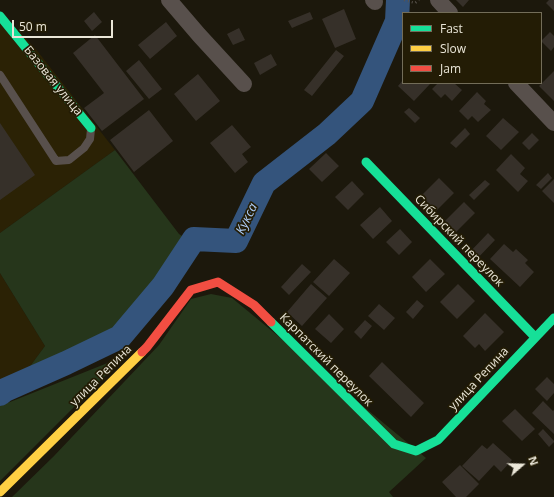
<!DOCTYPE html>
<html>
<head>
<meta charset="utf-8">
<style>
  body { margin:0 }
  #map { position:relative; width:554px; height:497px; overflow:hidden; background:#1c180c; font-family:"Open Sans",sans-serif }
  canvas { display:block }
  .legend { position:absolute; left:402px; top:12px; width:140px; height:72px; box-sizing:border-box; background:#231c05; border:1px solid #736d59; margin:0; padding:5px 7px; list-style:none; font-size:12px; color:#eae6d8 }
  .legend li { display:flex; align-items:center; gap:8px; height:20px }
  .legend b { width:20px; border:1px solid #736d59 }
  .north { position:absolute; left:502px; top:445px; width:40px; height:40px; -webkit-text-stroke:3px #231c05; paint-order:stroke; rotate:70deg; font-size:11px; font-weight:700; line-height:16px; text-align:center; color:#eae6d8 }
  .north::after { content:''; display:block; margin:auto; width:14px; height:18px; background:#eae6d8; clip-path:polygon(50% 0,100% 100%,50% 72%,0 100%) }
  .scale { position:absolute; left:12px; top:20px; width:101px; height:18px; box-sizing:border-box; border:2px solid #eae6d8; border-top:0; padding-left:5px; font-size:12px; line-height:14px; white-space:nowrap; color:#eae6d8; -webkit-text-stroke:3px #231c05; paint-order:stroke }
</style>
</head>
<body>
<div id="map">
<canvas width="554" height="497"></canvas>
<ul class="legend">
<li><b style="height:5px;background:#16e098"></b>Fast</li>
<li><b style="height:5px;background:#ffcf43"></b>Slow</li>
<li><b style="height:5px;background:#f24e42"></b>Jam</li>
</ul>
<div class="north">N</div>
<div class="scale">50 m</div>
</div>
<script>
const c = document.querySelector('canvas').getContext('2d');
c.lineJoin = 'round';
function paint(path, color) { c.fillStyle = color; c.fill(path, 'evenodd'); }
function strokePath(path, color, width, dash) { c.strokeStyle = color; c.lineWidth = width; c.lineCap = dash ? 'butt' : 'round'; c.setLineDash(dash || []); c.stroke(path); }
function label(font, color, halo, rows, align = 'center') {
  c.font = font + ' "Open Sans",sans-serif'; c.lineWidth = 3.5; c.setLineDash([]); c.textBaseline = 'middle'; c.strokeStyle = halo; c.fillStyle = color; for (const [text, x, y, turn = 0] of rows) {
    c.save(); c.translate(x, y); c.rotate((+turn || 0) * Math.PI / 180); c.textAlign = isNaN(turn) ? turn : align; if (halo) c.strokeText(text, 0, 0); c.fillText(text, 0, 0); c.restore();
  }
}
paint(new Path2D(`
  M0 11 35 48 115 150 0 233Z
  M0 273 45 346 28 369 0 388Z`), '#2b2205');
paint(new Path2D(`
  M115 150 179 234 182 236 158 285 119 335 62 363 28 369 45 346 0 273V233Z
  M211 294 232 298 426 458 389 492 393 497H12L54 456 159 345 191 299Z
  M125 356 0 481V406Z`), '#26361b');
strokePath(new Path2D(`
  M0 394 5 390 66 363 120 337 163 286 194 239 236 241 264 183 327 134 362 101 397 21 398 0`), '#34547c', 24);
paint(new Path2D(`
  M456 0H469L463 7Z
  M549 0H554V11L546 3Z
  M344 9 356 39 335 48 322 19Z
  M94 12 102 22 92 31 84 21Z
  M310 12 313 19 292 28 288 21Z
  M166 22 177 36 150 59 138 45Z
  M239 28 245 40 233 45 227 34Z
  M550 32 554 36V47L551 51 541 41Z
  M95 35 144 99 102 131 84 108 104 93 73 53Z
  M336 50 344 56 312 96 304 90Z
  M271 54 277 65 260 75 254 63Z
  M139 60 162 89 149 99 126 71Z
  M554 71V101L539 86Z
  M198 74 220 101 196 121 174 94Z
  M403 80V83H428L430 84 414 101 398 86Z
  M438 83H454L462 90 452 101 445 94 441 98 432 89Z
  M477 92 486 101 484 104 491 110 478 122 472 116 468 120 459 111Z
  M409 108 420 118 415 123 404 112Z
  M149 110 173 141 134 172 110 140Z
  M503 118 519 132 501 150 486 136Z
  M0 123 35 175 0 200Z
  M232 125 251 147 242 154 248 162 235 173 210 143Z
  M465 128 470 134 456 148 450 143Z
  M532 133 539 140 529 150 522 143Z
  M326 153 339 166 322 182 309 169Z
  M511 154 525 168 520 174 528 181 518 192 496 170Z
  M548 173 552 178 541 189 536 185Z
  M439 178 454 193 436 211 421 196Z
  M554 179V203L542 191Z
  M485 180 490 184 474 200 469 195Z
  M352 181 364 194 348 210 335 197Z
  M464 202 475 213 456 232 445 221Z
  M380 207 392 221 373 239 360 225Z
  M400 229 412 242 399 255 386 242Z
  M488 233 495 240 475 261 468 254Z
  M504 244 513 252 516 249 528 260 525 263 534 272 520 287 490 259Z
  M334 259 350 273 329 296 313 282Z
  M430 259 445 274 426 292 412 277Z
  M302 264 311 272 289 295 281 287Z
  M311 284 327 298 302 326 287 312Z
  M458 284 475 301 457 319 440 302Z
  M417 300 424 306 413 319 406 312Z
  M379 304 395 318 384 330 368 316Z
  M485 313 504 332 485 351 479 344 475 348 463 336Z
  M329 314 344 329 331 343 315 329Z
  M365 320 372 326 361 339 354 332Z
  M382 362 424 403 411 417 369 376Z
  M547 377 554 384V393L547 401 535 389Z
  M543 401 553 411 554 410V434L532 413Z
  M515 409 535 429 522 441 502 421Z
  M543 429 554 441V442L549 447 538 434Z
  M493 443 512 460 501 472 494 465 479 481 462 466 482 445 487 449Z
  M460 465 479 484 466 497H456L442 482Z`), '#363029');
strokePath(new Path2D(`
  M404 0 415 3 419 0`), '#59544d', 2.5, [1, 3]);
strokePath(new Path2D(`
  M0 75 56 161 69 160 84 148 90 139 91 129`), '#58504c', 8);
strokePath(new Path2D(`
  M169 0 199 35 244 84
  M373 0 375 2
  M438 0 450 13
  M516 83 554 123`), '#58504c', 16);
strokePath(new Path2D(`
  M0 16 91 128
  M366 162 535 337
  M271 322 394 444 416 451 438 440 554 318`), '#16e098', 9);
strokePath(new Path2D(`
  M0 492 142 352`), '#ffcf43', 9);
strokePath(new Path2D(`
  M142 352 147 347 191 290 218 282 254 305 271 322`), '#f24e42', 9);
label('12px', '#eae6d8', '#231c05', [
  ["Базовая улица",53,81,51],
  ["Сибирский переулок",459,241,46],
  ["Карпатский переулок",326,360,45],
  ["улица Репина",101,376,-45],
  ["улица Репина",479,379,-47]
]);
label('italic 13px', '#afcffa', '#231c05', [
  ["Кукса",247,219,-64]
]);
</script>
</body>
</html>
